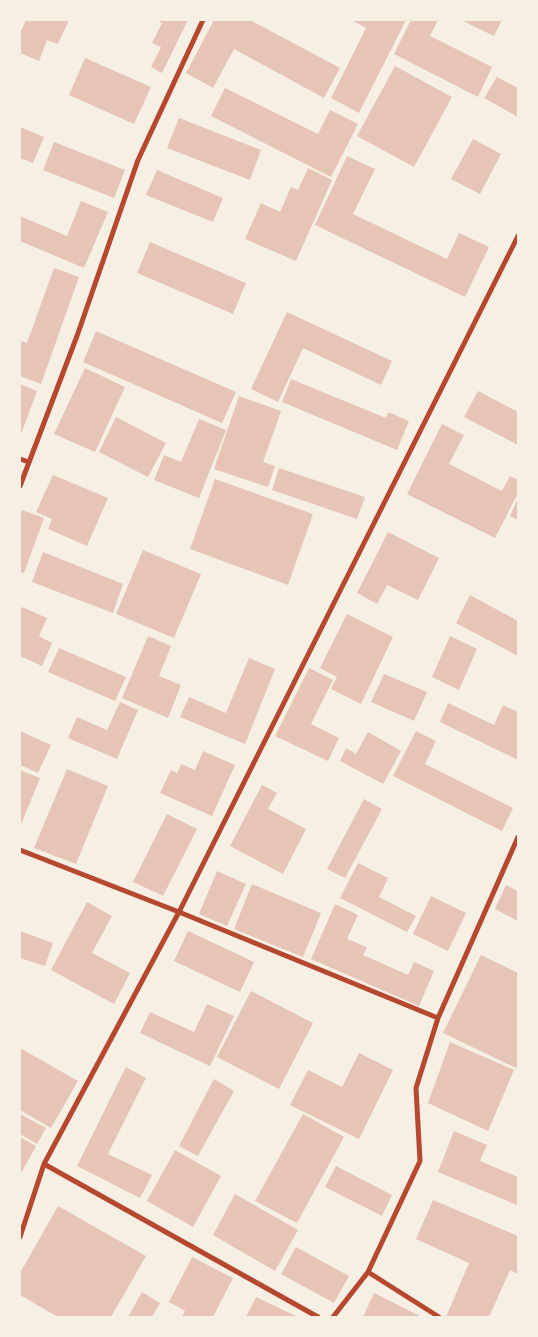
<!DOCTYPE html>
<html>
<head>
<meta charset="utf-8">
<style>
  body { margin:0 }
  #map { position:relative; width:538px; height:1337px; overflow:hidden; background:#f6efe4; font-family:Overpass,sans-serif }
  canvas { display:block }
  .frame { position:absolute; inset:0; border:21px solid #f6efe4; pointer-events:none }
</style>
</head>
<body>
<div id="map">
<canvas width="538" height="1337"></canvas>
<div class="frame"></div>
</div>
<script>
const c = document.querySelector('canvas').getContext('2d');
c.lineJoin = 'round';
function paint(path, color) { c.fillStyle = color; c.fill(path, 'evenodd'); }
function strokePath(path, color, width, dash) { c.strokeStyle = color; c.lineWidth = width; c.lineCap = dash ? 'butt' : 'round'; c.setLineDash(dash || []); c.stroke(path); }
paint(new Path2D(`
  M26 20H69L58 44 47 40 39 61 20 53V33Z
  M156 20H188L162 73 151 67 161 47 152 43 162 23Z
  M214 20H250L340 68 324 98 234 49 213 88 186 73Z
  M351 20H406L359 113 331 98 366 28Z
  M411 20H438L430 36 492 67 478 97 394 54Z
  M461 20H502L494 36Z
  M85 58 151 87 134 124 69 95Z
  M395 66 452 97 414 167 357 136Z
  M497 77 518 88V117L484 98Z
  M225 88 318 134 330 110 358 124 331 177 211 116Z
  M179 118 261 150 250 180 167 148Z
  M20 127 44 137 33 163 20 158Z
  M473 139 501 154 480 194 451 179Z
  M54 142 125 170 114 198 43 170Z
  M347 156 375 169 353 214 447 259 459 233 489 247 465 297 315 225Z
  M308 168 332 180 296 261 245 239 261 203 280 212 291 187 298 190Z
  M157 170 223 198 213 222 146 195Z
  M81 201 108 212 84 268 20 241V216L67 236Z
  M150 242 246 283 233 314 137 273Z
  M54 268 79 277 41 384 20 376V341L27 343Z
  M287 312 392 361 381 385 303 348 278 402 251 389Z
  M96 331 236 392 222 423 83 362Z
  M85 368 125 387 95 452 54 434Z
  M291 379 386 418 388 412 409 421 397 450 282 402Z
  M20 384 37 391 20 437Z
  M478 391 518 412V445L464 417Z
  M239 396 281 411 263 462 275 466 268 487 214 469Z
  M116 417 166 443 148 477 99 452Z
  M199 419 226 430 199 498 154 480 164 455 181 462Z
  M442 424 464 435 449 464 502 491 510 476 518 480V493L495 538 407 494Z
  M279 468 365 497 357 519 272 490Z
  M53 475 108 498 87 546 48 529 52 519 36 512Z
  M215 479 313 514 288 585 190 549Z
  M518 498V520L510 516Z
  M22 510 44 518 24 573 20 572V517Z
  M388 532 439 558 418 600 387 585 377 604 357 593Z
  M143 550 201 574 174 638 116 614Z
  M43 552 123 584 113 613 32 582Z
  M470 595 518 621V656L456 623Z
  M22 607 47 618 39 636 52 643 42 666 20 656V611Z
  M347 614 393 637 361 704 331 689 337 677 320 668Z
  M148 636 171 646 159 676 181 685 168 718 122 698Z
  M450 636 477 649 459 690 432 677Z
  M59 648 126 677 115 701 48 672Z
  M249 658 275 669 245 744 180 717 189 697 226 713Z
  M309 668 333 680 311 724 339 738 328 761 275 736Z
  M384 674 427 692 414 721 371 702Z
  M120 702 138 710 117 759 68 738 77 717 107 730Z
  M448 703 494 725 503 705 518 712V760L440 722Z
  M20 731 51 745 38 773 20 765Z
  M416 731 436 741 425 764 513 808 502 831 393 776Z
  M368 732 401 751 383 784 340 761 346 748 356 754Z
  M203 751 235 765 212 816 160 793 171 770 177 773 181 764 195 770Z
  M67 769 108 786 76 864 34 848Z
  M20 770 40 778 20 827Z
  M262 785 277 793 268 809 306 829 283 874 230 846Z
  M364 799 382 809 345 878 327 869Z
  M167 814 197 829 163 896 133 882Z
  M358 863 388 878 379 897 416 916 407 932 340 898Z
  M217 871 246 884 227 926 199 914Z
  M252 884 321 913 303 957 234 929Z
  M506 885 518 891V921L495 909Z
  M431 896 466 913 448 951 413 934Z
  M87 902 112 916 92 953 130 973 114 1004 51 970Z
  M335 904 358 915 347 939 367 947 363 955 408 975 414 962 434 971 419 1006 311 959Z
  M20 931 53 943 45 966 20 958Z
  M188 931 254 962 240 992 174 961Z
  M481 955 518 973V1063L516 1068 443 1033Z
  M251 991 313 1023 279 1089 217 1057Z
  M207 1004 234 1016 210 1066 140 1033 150 1012 194 1032Z
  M450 1042 514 1070 488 1131 428 1103Z
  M20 1048 78 1081 51 1128 20 1110Z
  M359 1053 393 1070 359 1139 290 1105 308 1070 342 1087Z
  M126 1067 146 1078 108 1154 152 1175 140 1198 77 1166Z
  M214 1079 234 1091 198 1156 179 1146Z
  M20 1114 46 1128 37 1144 20 1134Z
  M303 1114 344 1137 297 1223 255 1201Z
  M454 1131 487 1145 480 1161 518 1177 517 1205 438 1172Z
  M20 1137 36 1146 20 1175Z
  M175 1150 221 1176 193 1227 147 1201Z
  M336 1166 392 1195 382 1216 325 1187Z
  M235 1194 298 1230 275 1271 213 1235Z
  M433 1200 518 1236V1274L510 1270 489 1317H446L469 1263 416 1239Z
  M58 1206 146 1256 111 1317H58L20 1295V1273Z
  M296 1247 349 1276 334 1303 281 1274Z
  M192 1257 233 1278 213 1317H182L185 1311 169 1302Z
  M142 1292 160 1303 152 1317H128Z
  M374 1293 422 1317H363Z
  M256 1297 298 1317H246Z`), '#e6c5b7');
strokePath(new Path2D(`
  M20 459 29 462
  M20 486 77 336 138 160 203 20
  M20 850 179 912 438 1018
  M44 1164 318 1317
  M20 1237 44 1164 179 912 518 236
  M368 1272 439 1317
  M333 1317 368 1272 420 1161 416 1088 438 1018 518 837`), '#b5482f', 5);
</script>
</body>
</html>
